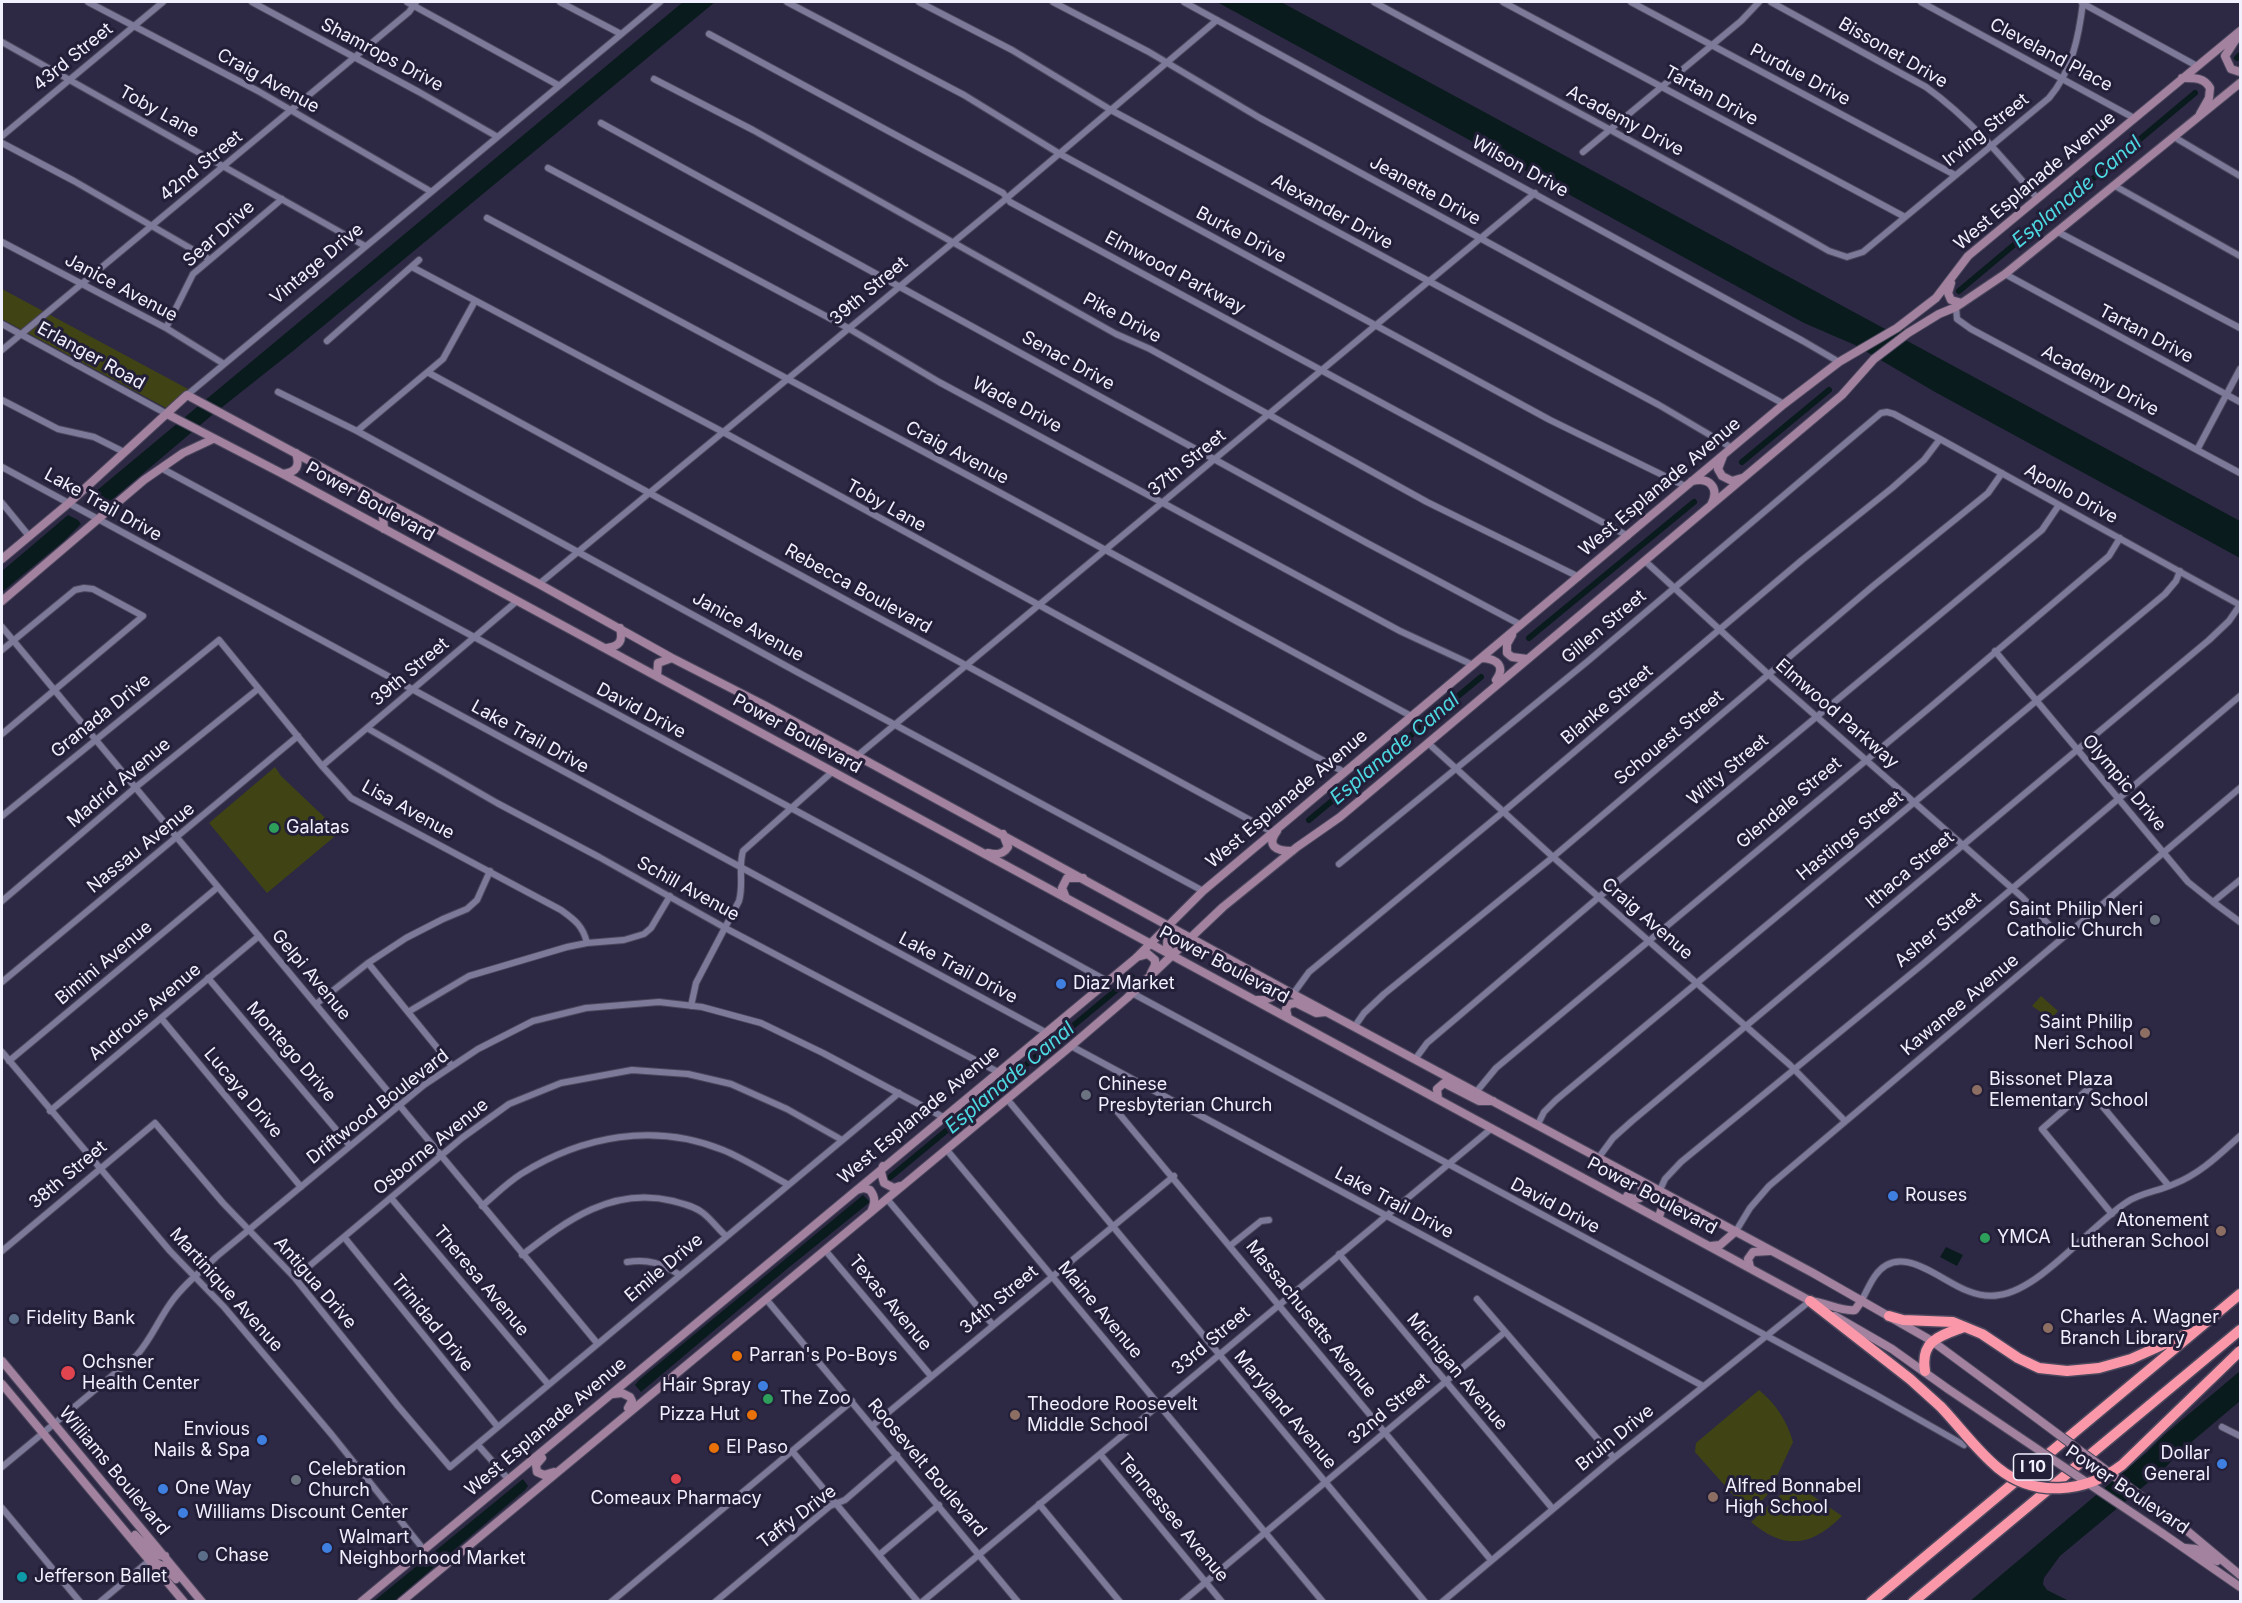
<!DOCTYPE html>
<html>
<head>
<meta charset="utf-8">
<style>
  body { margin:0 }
  #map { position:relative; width:2242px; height:1603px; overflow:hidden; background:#2d2944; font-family:Inter,sans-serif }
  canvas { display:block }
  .frame { position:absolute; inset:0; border:3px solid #f1f0fe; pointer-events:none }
</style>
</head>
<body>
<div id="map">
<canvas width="2242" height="1603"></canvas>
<div class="frame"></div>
</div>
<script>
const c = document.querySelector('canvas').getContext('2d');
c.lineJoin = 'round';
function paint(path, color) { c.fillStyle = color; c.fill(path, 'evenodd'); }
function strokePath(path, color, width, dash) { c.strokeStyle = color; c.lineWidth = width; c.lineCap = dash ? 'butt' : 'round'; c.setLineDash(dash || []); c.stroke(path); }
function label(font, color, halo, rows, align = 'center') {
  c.font = font + ' Inter,sans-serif'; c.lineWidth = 6; c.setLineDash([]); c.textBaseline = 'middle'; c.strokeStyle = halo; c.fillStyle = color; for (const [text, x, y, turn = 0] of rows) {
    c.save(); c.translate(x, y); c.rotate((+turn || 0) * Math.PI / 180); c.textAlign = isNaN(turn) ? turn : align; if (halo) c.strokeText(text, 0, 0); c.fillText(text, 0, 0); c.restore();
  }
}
paint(new Path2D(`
  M2 289 188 389 168 409 2 319Z
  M275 767 281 776 340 832 267 893 209 823Z
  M2041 996 2058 1011 2051 1019 2032 1006Z
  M1759 1390C1776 1404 1787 1421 1793 1442L1769 1493 1750 1514 1695 1452 1696 1443Z
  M1791 1485H1797L1842 1516C1812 1546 1785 1551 1751 1522Z`), '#404414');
paint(new Path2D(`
  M683 2H715L293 351 211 416 114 498 97 510 86 504 89 497Z
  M1217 2H1281L2240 521V558L1935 392 1855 345 1804 323Z
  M68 515 78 520 81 524 64 541 2 592V571Z
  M863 1195 870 1202 787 1269 641 1392 635 1385 639 1380Z
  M1946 1247 1963 1255 1957 1266 1940 1257Z
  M2240 1371V1401L2182 1450 2162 1471 2060 1556 2044 1578 2043 1584 2047 1590 2069 1601 1969 1602 2146 1453 2164 1435Z
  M523 1479 528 1486 525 1490 394 1601H374Z`), '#0a1b1d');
strokePath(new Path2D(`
  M2237 58 2240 55
  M1959 291 2195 93
  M1890 339 1902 331
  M1742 462 1829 390
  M1529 638 1694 502
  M1309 820 1481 677
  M888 1179 1132 977`), '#0a1b1d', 6);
const street = new Path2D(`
  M88 2 258 91 430 191
  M252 2 419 92 496 136
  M407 2 558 85
  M560 2 621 34
  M787 2 964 95 1060 154 1550 420 1685 486
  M919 2 1012 50 1111 110 1659 405 1732 448
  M1053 2 1149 52 1260 118 1784 404
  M1184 2 1803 341 1839 362
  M1374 2C1526 85 1679 165 1829 251L1847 257 1863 252 2049 98C2072 71 2079 36 2083 2
  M1503 2 1905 217
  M1631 2 1955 175
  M1771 2 1926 87C1969 118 2003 158 2037 198
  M1921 2 2134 118
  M2082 3 2197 66
  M709 34 1003 193 1010 202 1628 536
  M2 42 365 246
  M654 79 753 130 1116 334 1150 349 1427 502 1579 577
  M601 123 1367 543 1521 625
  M2 136 163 2
  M2174 137 2240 176
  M2 143 74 181 209 259
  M1583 152 1741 21 1759 2
  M548 168 848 328 939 382 1400 631 1473 665
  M2115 186 2240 256
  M487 218 997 491 1411 716
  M2058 232 2240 328
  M2 242 166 328 224 364
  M412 267 723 432 1344 772
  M2005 274 2240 402
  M1956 307 1957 319 1971 329 2240 473
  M2 324 167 414
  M166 328 193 274 282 199
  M327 341 419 260
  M2 350 409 12 416 2
  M429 373 1272 832
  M278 392 357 431 799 673 1203 891
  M187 395 660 2
  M2 400 58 429 94 437 124 452
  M357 431 443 359 475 301
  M2197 450 2240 369
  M2 467 1045 1032
  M161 468 917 876 1107 981
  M2 503 29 536
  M1645 561 1768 674 2022 897 2062 938
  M539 584 1007 198 1217 20
  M2 627 597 1343
  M2 650 75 590 84 588 93 589 143 616 2 734
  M1995 651 2188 882 2213 902 2240 922
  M367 728 497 803 599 857 729 930 998 1072
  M1428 743 1553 857 1790 1065 1845 1121
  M857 756 1535 193
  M322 766 517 601
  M2 816 219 640 322 766 351 798 561 910C575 920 583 926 587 943
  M1339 864 1588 661 1881 413 1887 412 1894 414 1940 439 2240 605
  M2 901 136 787 258 689
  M2213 902 2240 880
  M368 963 452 1066
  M208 978 350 1146
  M2 982 298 736
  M1132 993 1876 1395 1964 1445
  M1293 994 1309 972 1503 812 1802 560 1892 488 1924 460 1940 439
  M316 1004 368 963 406 938 443 919 467 909 477 900 490 871
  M691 1006 696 983 739 901C744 884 738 868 743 851L832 772
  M408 1012 469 976 567 947 587 943 624 940 644 934 651 928 670 896
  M161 1018 301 1187
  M1355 1026 1364 1013 1384 994 1553 857 1873 586 1988 493 2002 473
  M1071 1046 1703 1386
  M2 1052 170 1251 224 1307 332 1435 424 1550
  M1416 1058 1427 1043 1599 897 2042 530 2059 505
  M9 1061 218 887
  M1477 1091 1496 1068 1934 704 2109 556 2120 538
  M1106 1098 1491 1560
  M1007 1099 1425 1602
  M50 1111 259 936
  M1538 1124 1544 1112 1556 1100 2165 594 2176 581 2180 571
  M946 1149 1323 1602
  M1599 1157 1613 1138 1632 1121 2209 640 2229 621 2240 605
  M1660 1190 1665 1179 1681 1162 1923 964 2240 696
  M391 1198 548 1384
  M887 1199 993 1325
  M482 1206C495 1195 507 1183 521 1174 582 1136 654 1122 723 1150 745 1159 766 1173 787 1184
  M2112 1214 2042 1129 2088 1089 2169 1186
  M1736 1231 1750 1208 1769 1186 2240 788
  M344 1237 498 1427
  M1231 1245 1261 1221 1269 1220
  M825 1250 931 1376
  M2 1251 155 1123 223 1203 295 1278 398 1406 450 1467 899 1093
  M1339 1254 1552 1508
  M522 1255C567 1220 613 1186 673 1201 684 1204 694 1206 703 1213 711 1219 718 1229 726 1236
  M627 1262C649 1259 661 1263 680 1275
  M295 1278 462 1138 509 1104 561 1083 632 1070 688 1074 731 1084 787 1109 842 1140
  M766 1299 1018 1602
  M1477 1299 1614 1458
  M1862 1300C1866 1292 1870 1283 1875 1276 1900 1240 1940 1281 1968 1291 1978 1295 1989 1297 1999 1295 2040 1290 2091 1225 2127 1202 2140 1193 2159 1191 2174 1184 2200 1174 2220 1154 2240 1136
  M873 1425 1174 1176
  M2222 1427 2240 1436
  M478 1445 509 1480
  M792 1451 918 1602
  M1100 1454 1222 1602
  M2 1467 137 1355C151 1339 158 1321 170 1304 182 1286 200 1272 216 1257L424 1085 478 1049 533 1021 586 1008 659 1002 702 1007 761 1023 823 1053 943 1117
  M1039 1504 1120 1602
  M2 1508 80 1602
  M879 1555 939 1505
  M100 1602 150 1560
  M611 1602 852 1401
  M715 1602 830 1506 845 1500 897 1455
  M922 1602 1492 1128
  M1182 1602 1505 1332
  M1442 1602 1614 1458 1810 1301`);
const secondary = new Path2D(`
  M2236 39 2225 56 2231 69 2240 72
  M2182 78C2193 78 2204 77 2210 88L2209 98 2200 114
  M1951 283 1948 293 1951 300 1962 303
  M167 414 283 474 1814 1303
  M1723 456 1718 469 1722 476 1732 481 1742 478
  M283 474C297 472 300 466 296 453
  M1692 481C1710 477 1720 488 1711 505
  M384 529 383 517 392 511 399 510
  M2 559 69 503 187 395 539 584 672 658 764 705 1293 994 1813 1273 1932 1341 2035 1417
  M2 601 144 480 183 453 213 439
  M1512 635 1507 644V653L1512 657 1527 659
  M607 648C620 646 623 641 620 628
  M1482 658C1497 659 1506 666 1496 680
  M657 676 658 663 672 658
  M1277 831C1266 846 1276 851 1292 851
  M988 853C996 855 1003 855 1008 847L1003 834
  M1066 898 1062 888 1067 878H1083
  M1168 926 1167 947 1172 955
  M1137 957 1148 954 1155 960V965L1151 973
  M1257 1000H1264L1272 997 1275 992 1271 984
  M1288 1018 1286 1009 1289 1004 1296 1003 1316 1013 1326 1012
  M1438 1099 1437 1089 1444 1083 1479 1101H1493
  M883 1166 881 1172 884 1183 894 1188 900 1186
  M857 1190 864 1188 870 1190C876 1198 875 1203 871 1212
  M1627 1196 1633 1199 1640 1198C1644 1190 1642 1186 1636 1180
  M1659 1218C1661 1204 1668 1202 1681 1203
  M1711 1246 1720 1245 1736 1231
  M1750 1267 1748 1259 1753 1252 1770 1251
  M1810 1301C1825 1302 1842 1312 1855 1310L1862 1300
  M1835 1316 1892 1349 1948 1389
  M2 1361 202 1602
  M2 1384 184 1602
  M613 1394 622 1393 630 1397 632 1401 628 1408
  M542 1458 536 1465 537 1472 544 1475 554 1472
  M2185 1529 2240 1575
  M2162 1533 2240 1587
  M135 1535 155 1555 165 1556
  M2185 1548 2196 1549 2217 1561
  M151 1561 165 1567 176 1579
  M361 1602 1136 958 1203 891 1784 404 1839 362 1897 328 1936 298 1968 256 2240 31
  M401 1602 1071 1046 1127 998 1223 907 1297 847 1340 817 1842 395 1874 359 1908 333 1939 314 1956 307 2005 274 2240 83`);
const highway = new Path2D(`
  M1810 1301 1910 1379 1941 1407
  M1889 1316 1903 1320 1953 1322 1982 1334 2018 1358 2039 1368 2067 1371 2099 1368 2131 1359 2189 1333
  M1925 1371C1920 1340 1940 1336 1964 1327
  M1871 1602 2240 1294
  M1913 1602 2240 1330`);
strokePath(street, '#4b475d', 8);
strokePath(secondary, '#4b475d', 10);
strokePath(highway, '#4b475d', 13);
strokePath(street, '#7d7999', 6);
strokePath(secondary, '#a2829e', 8);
strokePath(highway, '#fa97a8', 10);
const secondaryBridge = new Path2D(`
  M1948 1389 2162 1533
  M2035 1417 2185 1529`);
const highwayBridge = new Path2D(`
  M1941 1407C1960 1427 1977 1451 1998 1468 2035 1498 2085 1493 2122 1465L2240 1351`);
strokePath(secondaryBridge, '#4b475d', 10, []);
strokePath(highwayBridge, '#4b475d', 13, []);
strokePath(secondaryBridge, '#a2829e', 8);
strokePath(highwayBridge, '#fa97a8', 10);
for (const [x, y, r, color] of [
  [274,828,6,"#2e9e5b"],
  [2155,920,6,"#6b7280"],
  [1061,984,6,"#3f7fe0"],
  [2145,1033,6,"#8d6e63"],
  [1977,1090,6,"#8d6e63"],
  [1086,1095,6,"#6b7280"],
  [1893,1196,6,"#3f7fe0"],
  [2221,1231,6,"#8d6e63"],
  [1985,1238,6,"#2e9e5b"],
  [14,1319,6,"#5c6f8a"],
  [2048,1328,6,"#8d6e63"],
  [737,1356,6,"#e8710a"],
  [68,1373,8,"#e0444e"],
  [763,1386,6,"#3f7fe0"],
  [768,1399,6,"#2e9e5b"],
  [752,1415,6,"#e8710a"],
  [1015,1415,6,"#8d6e63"],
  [262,1440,6,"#3f7fe0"],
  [714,1448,6,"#e8710a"],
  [2222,1464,6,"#3f7fe0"],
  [676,1479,6,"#e0444e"],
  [296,1480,6,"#6b7280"],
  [163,1489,6,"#3f7fe0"],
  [1713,1497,6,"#8d6e63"],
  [183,1513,6,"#3f7fe0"],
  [327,1548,6,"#3f7fe0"],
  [203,1556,6,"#5c6f8a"],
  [22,1577,6,"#0f9aa8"]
]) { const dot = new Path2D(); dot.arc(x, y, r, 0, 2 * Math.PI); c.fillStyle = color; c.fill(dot); strokePath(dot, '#231f39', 2); }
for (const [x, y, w] of [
  [2033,1467,39]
]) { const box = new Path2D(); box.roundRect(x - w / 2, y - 13, w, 26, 4.5); c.fillStyle = '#231f39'; c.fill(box); strokePath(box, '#f1f0fe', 1.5); }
label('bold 16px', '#f1f0fe', null, [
  ["I 10",2033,1467]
]);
label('18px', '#f1f0fe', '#231f39', [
  ["Bissonet Drive",1893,53,30],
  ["Shamrops Drive",382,55,28],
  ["Cleveland Place",2051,55,28],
  ["43rd Street",73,57,-39],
  ["Purdue Drive",1800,75,28],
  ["Craig Avenue",268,81,29],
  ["Tartan Drive",1711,96,29],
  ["Toby Lane",159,112,29],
  ["Academy Drive",1625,121,28],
  ["Irving Street",1986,130,-39],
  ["42nd Street",201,166,-39],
  ["Wilson Drive",1520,167,29],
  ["West Esplanade Avenue",2035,181,-40],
  ["Jeanette Drive",1425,191,29],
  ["Alexander Drive",1332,212,29],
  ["Sear Drive",219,234,-42],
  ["Burke Drive",1241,235,28],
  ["Vintage Drive",317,264,-40],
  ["Elmwood Parkway",1175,273,28],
  ["Janice Avenue",121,288,28],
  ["39th Street",869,291,-40],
  ["Pike Drive",1122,318,28],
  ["Tartan Drive",2146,334,28],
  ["Erlanger Road",91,356,29],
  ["Senac Drive",1068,361,29],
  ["Academy Drive",2100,381,28],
  ["Wade Drive",1017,405,28],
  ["Craig Avenue",957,453,28],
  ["37th Street",1187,463,-39],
  ["West Esplanade Avenue",1660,487,-40],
  ["Apollo Drive",2071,494,29],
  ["Power Boulevard",370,502,29],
  ["Lake Trail Drive",103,505,29],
  ["Toby Lane",886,506,29],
  ["Rebecca Boulevard",858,589,29],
  ["Janice Avenue",748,627,29],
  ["Gillen Street",1604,627,-40],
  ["39th Street",410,672,-40],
  ["Blanke Street",1607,705,-40],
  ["David Drive",641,711,28],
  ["Elmwood Parkway",1837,714,41],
  ["Granada Drive",101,716,-39],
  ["Power Boulevard",797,734,29],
  ["Lake Trail Drive",530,737,29],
  ["Schouest Street",1669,738,-40],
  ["Wilty Street",1728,770,-40],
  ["Madrid Avenue",119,783,-40],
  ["Olympic Drive",2124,783,50],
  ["West Esplanade Avenue",1287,799,-40],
  ["Glendale Street",1789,803,-40],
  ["Lisa Avenue",408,810,29],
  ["Hastings Street",1850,836,-39],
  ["Nassau Avenue",141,848,-39],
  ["Ithaca Street",1910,870,-40],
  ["Schill Avenue",688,889,29],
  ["Craig Avenue",1647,919,41],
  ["Asher Street",1938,930,-40],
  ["Bimini Avenue",104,963,-40],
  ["Power Boulevard",1224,965,28],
  ["Lake Trail Drive",958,968,28],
  ["Gelpi Avenue",311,975,50],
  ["Kawanee Avenue",1960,1005,-40],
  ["Androus Avenue",145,1012,-40],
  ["Montego Drive",291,1052,49],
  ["Lucaya Drive",243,1093,50],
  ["Driftwood Boulevard",378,1107,-38],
  ["West Esplanade Avenue",919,1115,-40],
  ["Osborne Avenue",431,1147,-39],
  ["38th Street",68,1175,-40],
  ["Power Boulevard",1652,1196,28],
  ["Lake Trail Drive",1394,1203,28],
  ["David Drive",1555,1206,28],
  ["Emile Drive",664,1268,-40],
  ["Theresa Avenue",481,1281,50],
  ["Antigua Drive",315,1283,49],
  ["Martinique Avenue",226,1290,48],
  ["34th Street",999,1300,-40],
  ["Texas Avenue",890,1303,50],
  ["Maine Avenue",1100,1310,50],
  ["Massachusetts Avenue",1311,1319,51],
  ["Trinidad Drive",432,1323,51],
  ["33rd Street",1211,1341,-40],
  ["Michigan Avenue",1457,1372,50],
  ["32nd Street",1389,1409,-40],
  ["Maryland Avenue",1285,1410,50],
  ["West Esplanade Avenue",546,1427,-40],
  ["Bruin Drive",1615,1438,-39],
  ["Roosevelt Boulevard",927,1468,50],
  ["Williams Boulevard",114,1471,50],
  ["Power Boulevard",2127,1490,34],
  ["Taffy Drive",797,1517,-37],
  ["Tennessee Avenue",1173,1518,50]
]);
label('18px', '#f1f0fe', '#231f39', [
  ["Galatas",286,828],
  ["Saint Philip Neri",2143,910,"right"],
  ["Catholic Church",2143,931,"right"],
  ["Diaz Market",1073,984],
  ["Saint Philip",2133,1023,"right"],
  ["Neri School",2133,1044,"right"],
  ["Bissonet Plaza",1989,1080],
  ["Elementary School",1989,1101],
  ["Chinese",1098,1085],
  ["Presbyterian Church",1098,1106],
  ["Rouses",1905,1196],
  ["Atonement",2209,1221,"right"],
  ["Lutheran School",2209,1242,"right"],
  ["YMCA",1997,1238],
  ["Charles A. Wagner",2060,1318],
  ["Branch Library",2060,1339],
  ["Fidelity Bank",26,1319],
  ["Parran's Po-Boys",749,1356],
  ["Ochsner",82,1363],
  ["Health Center",82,1384],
  ["Hair Spray",751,1386,"right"],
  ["The Zoo",780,1399],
  ["Theodore Roosevelt",1027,1405],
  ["Middle School",1027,1426],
  ["Pizza Hut",740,1415,"right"],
  ["Envious",250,1430,"right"],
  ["Nails & Spa",250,1451,"right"],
  ["El Paso",726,1448],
  ["Dollar",2210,1454,"right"],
  ["General",2210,1475,"right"],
  ["Celebration",308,1470],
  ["Church",308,1491],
  ["Alfred Bonnabel",1725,1487],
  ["High School",1725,1508],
  ["One Way",175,1489],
  ["Comeaux Pharmacy",676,1499,"center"],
  ["Williams Discount Center",195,1513],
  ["Walmart",339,1538],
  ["Neighborhood Market",339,1559],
  ["Chase",215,1556],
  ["Jefferson Ballet",34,1577]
], 'left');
label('italic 20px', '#4dd9e1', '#231f39', [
  ["Esplanade Canal",2077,192,-40],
  ["Esplanade Canal",1395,749,-40],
  ["Esplanade Canal",1010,1078,-40]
]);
</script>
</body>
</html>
